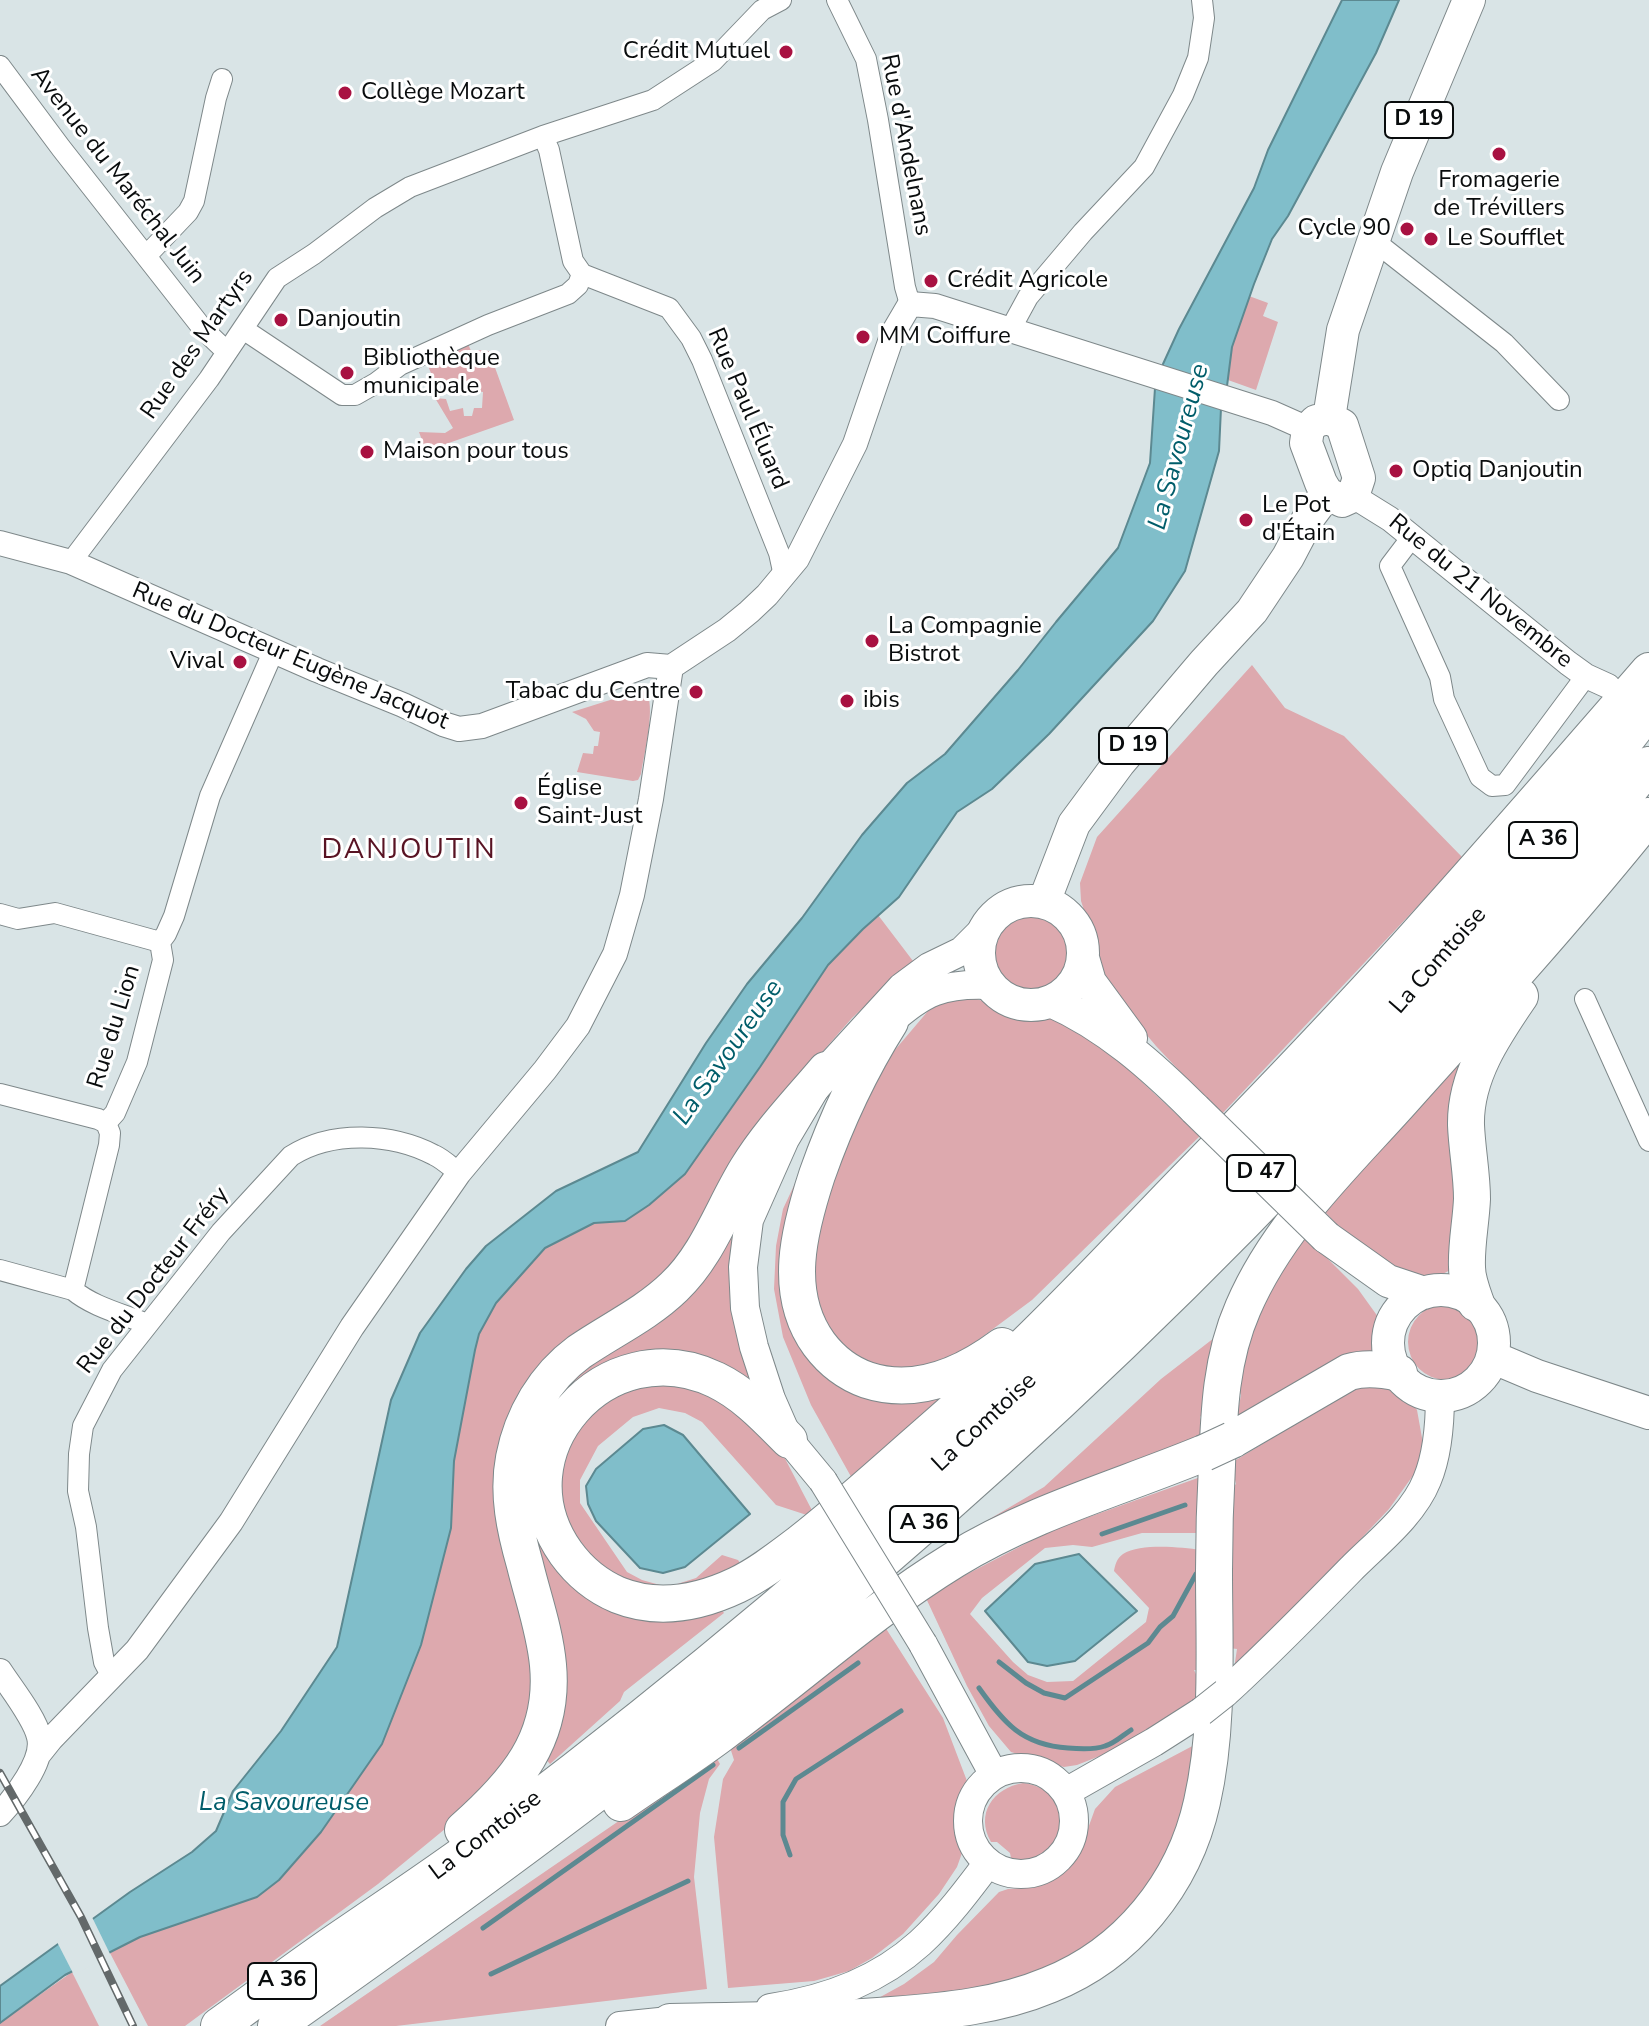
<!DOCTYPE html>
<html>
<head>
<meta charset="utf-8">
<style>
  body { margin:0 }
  canvas { display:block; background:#d9e4e6 }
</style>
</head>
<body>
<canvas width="1649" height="2026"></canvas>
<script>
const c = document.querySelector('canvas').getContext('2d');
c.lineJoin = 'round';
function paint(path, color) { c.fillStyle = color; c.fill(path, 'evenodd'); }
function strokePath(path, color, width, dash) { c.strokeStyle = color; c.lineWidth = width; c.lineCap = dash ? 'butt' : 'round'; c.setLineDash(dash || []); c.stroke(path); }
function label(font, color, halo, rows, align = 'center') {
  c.font = font + ' "Nunito Sans",sans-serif'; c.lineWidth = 6; c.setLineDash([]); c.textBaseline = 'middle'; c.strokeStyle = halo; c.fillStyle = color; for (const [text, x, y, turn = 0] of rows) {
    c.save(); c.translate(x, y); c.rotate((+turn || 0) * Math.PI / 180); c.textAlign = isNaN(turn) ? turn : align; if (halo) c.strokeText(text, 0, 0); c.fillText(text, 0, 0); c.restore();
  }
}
paint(new Path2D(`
  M1249 296 1268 303 1263 316 1278 322 1256 390 1228 380 1232 347Z
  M468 344 472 353 478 350 489 351 514 420 426 451 419 432 445 433 453 428 435 398 446 399 450 411 463 408 464 416H472L474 408H482L483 392 474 391V381H440L433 378 426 361Z
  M1252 665 1285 708 1344 736 1463 858 1221 1115 1156 1046 1099 978 1096 946 1081 901 1080 883 1097 837Z
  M645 689C657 705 644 754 641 774L638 780 633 781 577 772 583 753 593 754 594 746H598L600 732 594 731 586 719 572 712Z
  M995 953a38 38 0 1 1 76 0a38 38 0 1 1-76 0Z
  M878 915 913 961 852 1018 817 1058 678 1264 532 1384 530 1630 534 1694 514 1756 462 1815 378 1884 185 2026H148L110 1953 140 1937 279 1880 321 1832 382 1744 421 1645 451 1528 454 1461 475 1350 479 1334 496 1303 545 1248 594 1223 625 1221 715 1133 828 965Z
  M964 997 977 999 1016 1014 1049 1016 1083 1027 1200 1136 1032 1300 966 1349 909 1373 852 1358 822 1322 810 1264 833 1166 883 1064 928 1011 943 1002Z
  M1484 1030 1454 1268 1439 1276 1403 1274 1365 1254 1324 1211Z
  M817 1136 797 1217 813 1354 940 1392 952 1400 854 1482 811 1405 783 1337 774 1289 776 1246 783 1209Z
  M746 1210 763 1397 713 1368 563 1408 557 1564 719 1606 724 1613 624 1692 620 1701 550 1764 541 1754 527 1536 547 1404Z
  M1302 1233 1358 1289 1381 1321V1355L1235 1426 1241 1395 1236 1381 1249 1329Z
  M1235 1284 1209 1407 1200 1417 1205 1439 971 1530 1044 1487 1161 1379 1214 1338 1221 1312Z
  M1408 1342a38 38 0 1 1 76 0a38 38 0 1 1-76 0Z
  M650 1378 726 1399 780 1449 816 1518 776 1505 702 1422 685 1413 659 1408 633 1417 598 1446 580 1480V1503L627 1572 642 1580 660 1585H674L696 1578 722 1555 738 1560 745 1570 685 1593 604 1575 566 1531 557 1493 564 1452 596 1407Z
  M1365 1382 1391 1384 1402 1390 1417 1410 1424 1449 1417 1470 1389 1509 1270 1635 1234 1669 1237 1649 1229 1648V1491L1236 1484 1231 1463Z
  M1206 1475 1200 1533H1142L1092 1547 1073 1545 1045 1548 982 1598 970 1614 1013 1662 1028 1675 1047 1682 1073 1681 1146 1622 1149 1608 1114 1571C1115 1565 1117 1558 1123 1554 1141 1543 1180 1547 1201 1550L1202 1670H1194L1203 1689 1199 1697 1115 1750 1077 1765 1064 1767 1011 1752 989 1726 967 1686 925 1596 1050 1531Z
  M885 1627 943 1718 967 1781 959 1815 962 1853 957 1867 939 1894 903 1934 872 1958 849 1971 814 1981 728 1988 714 1837 723 1779 734 1760 729 1744Z
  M1200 1742 1173 1860 1110 1940 988 1997 873 2001 904 1984 934 1962 957 1935 999 1892 1008 1889 1024 1888 1043 1884 1053 1880 1077 1859 1095 1809 1115 1787Z
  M715 1755 720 1764 709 1779 700 1813 694 1877 707 1989 396 2026H320Z
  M1023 1783C1084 1790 1067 1873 1011 1858L1010 1853 997 1842H991C975 1814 993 1788 1023 1783Z
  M72 1972 99 2026H0V2023Z`), '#dda9ae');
const water = new Path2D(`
  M1342 0H1399L1376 53 1288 216 1272 239 1254 284 1232 347 1227 386 1221 408 1219 451 1185 571 1153 621 1049 734 992 789 957 812 899 897 863 929 828 965 760 1067 685 1174 649 1205 625 1221 594 1223 545 1248 496 1303 479 1334 475 1350 454 1461 451 1528 421 1645 382 1744 321 1832 279 1880 257 1897 140 1937 65 1975 0 2023V1986L130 1892 192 1852 216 1831 233 1791 281 1731 337 1647 391 1400 420 1333 466 1269 486 1246 556 1191 638 1152 706 1043 747 984 802 918 862 835 907 783 945 754 1018 670 1056 622 1118 548 1150 463 1155 388 1163 364 1179 329 1254 188 1268 150Z
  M664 1425 683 1435 750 1514 685 1567 663 1573 640 1568 596 1521 588 1504 586 1486 596 1469 643 1429Z
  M1079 1554 1137 1611 1075 1661 1047 1666 1028 1662 985 1611 1035 1564Z`);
paint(water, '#80beca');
strokePath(water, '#5c8991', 2);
paint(new Path2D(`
  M91 1915 111 1956 74 1975 56 1940Z`), '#d9e4e6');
strokePath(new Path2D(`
  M1102 1534 1185 1505
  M999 1662 1026 1683 1044 1693 1065 1698 1148 1643 1160 1627 1173 1616 1196 1574
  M979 1688C1004 1723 1022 1745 1068 1748 1079 1749 1094 1750 1105 1746 1114 1744 1123 1735 1131 1730
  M739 1748 858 1663
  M790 1855 783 1835V1802L796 1779 901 1711
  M483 1928 713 1765
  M491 1974 688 1881`), '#5c8991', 5);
const minor = new Path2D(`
  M837 0 866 59 878 120 905 287 910 304
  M0 66 61 148 203 329 227 352
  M1373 240 1504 343 1559 400
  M146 256 188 212 194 201 216 98 222 79
  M582 274 669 308 691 338 702 360 779 553 784 576
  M243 329 342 395H355L376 383 400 365 488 325 568 294 578 285 582 274 573 261 549 150 543 136
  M1010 330 1028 297 1083 232 1144 167 1183 95 1198 58 1204 18 1202 0
  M1412 537 1390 566 1440 677 1444 699 1480 777 1492 786 1505 785 1586 676
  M71 562 209 379 277 278 314 254 375 208 410 187 543 136 653 100 713 61 762 10 781 0
  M0 914 18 919 55 913 160 942
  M1585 999 1649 1141
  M0 1094 98 1119 106 1123
  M106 1123 115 1113 137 1062 163 960 160 942 166 934 174 916 210 796 274 650
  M0 1270 73 1290C93 1307 123 1314 147 1324
  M73 1290 109 1145 110 1133 106 1123
  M111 1675 104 1662 98 1628 86 1527 78 1491 79 1454 83 1426 112 1370 221 1232 291 1156C332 1130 392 1133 434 1155 443 1159 451 1167 459 1173`);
const tertiary = new Path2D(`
  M1353 496 1390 519 1568 663 1586 676 1608 686
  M0 543 71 562 317 670 403 705 443 724 459 729 482 726 647 665 671 667 727 630 749 612 767 595 797 559 855 444 893 333 910 304 935 306 1272 413 1308 429
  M0 1671C11 1688 35 1718 39 1737 45 1760 15 1798 0 1814
  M39 1754 51 1739 137 1650 231 1522 352 1327 459 1173 545 1070 578 1026 615 954 632 895 651 799 671 667`);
const secondary = new Path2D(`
  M890 1022C923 992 943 983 989 985
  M823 1481 789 1440 771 1399 754 1347 745 1308 743 1267 749 1220 785 1139 826 1070 902 987 929 967 962 951 984 929
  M923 1644 994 1775
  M1225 1693C1269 1653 1310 1611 1352 1568 1378 1542 1413 1515 1427 1480 1438 1454 1440 1423 1440 1395
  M968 1821a53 53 0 1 1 106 0a53 53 0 1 1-106 0Z
  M1066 1792 1154 1742 1201 1712
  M770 2008C825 2000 878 1981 920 1943 946 1919 967 1891 988 1863
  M620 2026 689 2019`);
const primary = new Path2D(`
  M1329 418 1343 330 1397 172 1469 0
  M1329 418 1342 425 1359 478 1353 496 1342 501 1327 493 1321 483 1306 443 1308 429 1316 421Z
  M979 953a52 52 0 1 1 104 0a52 52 0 1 1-104 0Z
  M1044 902 1074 824 1119 763 1204 663 1252 611 1288 557 1309 517 1327 493
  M1083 958 1090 982 1131 1038
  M1051 1001C1106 1025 1153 1067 1195 1109
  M1326 1237 1388 1281 1424 1293
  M1388 1343a53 53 0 1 1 106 0a53 53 0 1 1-106 0Z
  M1492 1357 1537 1376 1649 1413`);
const motorway = new Path2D(`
  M890 1022C859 1071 836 1121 817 1175 799 1230 782 1293 819 1344 831 1360 847 1373 867 1380 916 1396 963 1375 1002 1346
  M1476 1303C1472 1292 1467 1279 1467 1267 1466 1245 1471 1222 1472 1199 1472 1174 1467 1150 1466 1125 1465 1076 1494 1034 1520 996
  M789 1440C767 1418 745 1394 716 1380 606 1327 495 1453 566 1553 579 1571 597 1586 618 1595 658 1611 699 1603 737 1585 760 1574 780 1558 800 1543 838 1513 873 1482 909 1450 940 1423 971 1396 1001 1368 1064 1309 1122 1246 1181 1185 1259 1105 1336 1025 1410 943 1491 853 1570 762 1649 671
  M1232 1440 1349 1372C1366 1367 1382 1369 1399 1373
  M621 1803C654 1780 689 1758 721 1734 799 1677 871 1611 954 1560 1032 1512 1119 1488 1204 1453
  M463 1830C515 1784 555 1739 548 1665 545 1631 533 1598 525 1565 515 1530 507 1494 514 1458 522 1416 545 1377 579 1352 611 1330 646 1314 674 1287 708 1255 723 1208 747 1169 769 1133 799 1102 826 1070
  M670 2022C744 2020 818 2021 892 2015 945 2011 999 2006 1049 1985 1127 1954 1184 1884 1202 1802 1219 1727 1214 1648 1214 1571 1214 1536 1215 1500 1217 1465 1219 1411 1221 1358 1243 1308 1278 1226 1346 1163 1404 1098 1488 1005 1571 913 1649 816
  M219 2026C261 1996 303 1964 346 1935 400 1898 455 1862 507 1822 864 1552 1194 1246 1487 906 1519 869 1551 833 1582 795 1605 767 1627 738 1649 710
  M276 2026C409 1932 542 1837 670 1736 1032 1451 1362 1125 1649 765`);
strokePath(minor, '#7e888a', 22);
strokePath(tertiary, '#7e888a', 26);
strokePath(secondary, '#7e888a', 30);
strokePath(primary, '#7e888a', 34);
strokePath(motorway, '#7e888a', 38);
strokePath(minor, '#fff', 20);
strokePath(tertiary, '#fff', 24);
strokePath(secondary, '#fff', 28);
strokePath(primary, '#fff', 32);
strokePath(motorway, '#fff', 36);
const rail = new Path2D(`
  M0 1773 81 1917 133 2026`);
strokePath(rail, '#63696a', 8);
strokePath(rail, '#fff', 5, [15]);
const secondaryBridge = new Path2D(`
  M823 1481 923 1644
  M1201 1712 1225 1693`);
const primaryBridge = new Path2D(`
  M1195 1109 1326 1237`);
const motorwayBridge = new Path2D(`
  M1204 1453 1232 1440`);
strokePath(secondaryBridge, '#7e888a', 30, []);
strokePath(primaryBridge, '#7e888a', 34, []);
strokePath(motorwayBridge, '#7e888a', 38, []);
strokePath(secondaryBridge, '#fff', 28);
strokePath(primaryBridge, '#fff', 32);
strokePath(motorwayBridge, '#fff', 36);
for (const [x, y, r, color] of [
  [786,52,8,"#a81141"],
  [345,93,8,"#a81141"],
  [1499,154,8,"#a81141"],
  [1407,229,8,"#a81141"],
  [1431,239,8,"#a81141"],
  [931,281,8,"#a81141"],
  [281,320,8,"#a81141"],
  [863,337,8,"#a81141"],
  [347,373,8,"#a81141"],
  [367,452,8,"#a81141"],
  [1396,471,8,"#a81141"],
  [1246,520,8,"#a81141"],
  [872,641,8,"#a81141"],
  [240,662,8,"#a81141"],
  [696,692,8,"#a81141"],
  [847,701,8,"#a81141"],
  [521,803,8,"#a81141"]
]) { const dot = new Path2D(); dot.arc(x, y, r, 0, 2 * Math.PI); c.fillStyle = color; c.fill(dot); strokePath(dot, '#fff', 3); }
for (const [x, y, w] of [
  [1419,120,68],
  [1133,746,68],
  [1543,840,68],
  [1261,1173,68],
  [924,1524,68],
  [282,1981,68]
]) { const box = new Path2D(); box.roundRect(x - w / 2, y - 18, w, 36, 6); c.fillStyle = '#fff'; c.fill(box); strokePath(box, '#090c0d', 2); }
label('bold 22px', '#090c0d', null, [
  ["D 19",1419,120],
  ["D 19",1133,746],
  ["A 36",1543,840],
  ["D 47",1261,1173],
  ["A 36",924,1524],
  ["A 36",282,1981]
]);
label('24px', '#090c0d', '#fff', [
  ["Crédit Mutuel",770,52,"right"],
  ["Collège Mozart",361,93],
  ["Fromagerie",1499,181,"center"],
  ["de Trévillers",1499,209,"center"],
  ["Cycle 90",1391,229,"right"],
  ["Le Soufflet",1447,239],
  ["Crédit Agricole",947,281],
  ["Danjoutin",297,320],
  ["MM Coiffure",879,337],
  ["Bibliothèque",363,359],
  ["municipale",363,387],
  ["Maison pour tous",383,452],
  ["Optiq Danjoutin",1412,471],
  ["Le Pot",1262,506],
  ["d'Étain",1262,534],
  ["La Compagnie",888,627],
  ["Bistrot",888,655],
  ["Vival",224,662,"right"],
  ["Tabac du Centre",680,692,"right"],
  ["ibis",863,701],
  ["Église",537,789],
  ["Saint-Just",537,817]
], 'left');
label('24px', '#090c0d', '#fff', [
  ["Rue d'Andelnans",905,145,79],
  ["Avenue du Maréchal Juin",117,176,52],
  ["Rue des Martyrs",198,345,-55],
  ["Rue Paul Éluard",747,409,67],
  ["Rue du 21 Novembre",1480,592,39],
  ["Rue du Docteur Eugène Jacquot",290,657,23],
  ["La Comtoise",1439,961,-49],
  ["Rue du Lion",115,1027,-73],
  ["Rue du Docteur Fréry",154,1281,-52],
  ["La Comtoise",985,1423,-43],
  ["La Comtoise",486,1836,-37]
]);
label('italic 26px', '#005d6a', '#fff', [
  ["La Savoureuse",1180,447,-75],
  ["La Savoureuse",729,1053,-55],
  ["La Savoureuse",284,1804]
]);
c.letterSpacing = '2px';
label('28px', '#581323', '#fff', [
  ["DANJOUTIN",409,851]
]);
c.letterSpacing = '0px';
</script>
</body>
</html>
